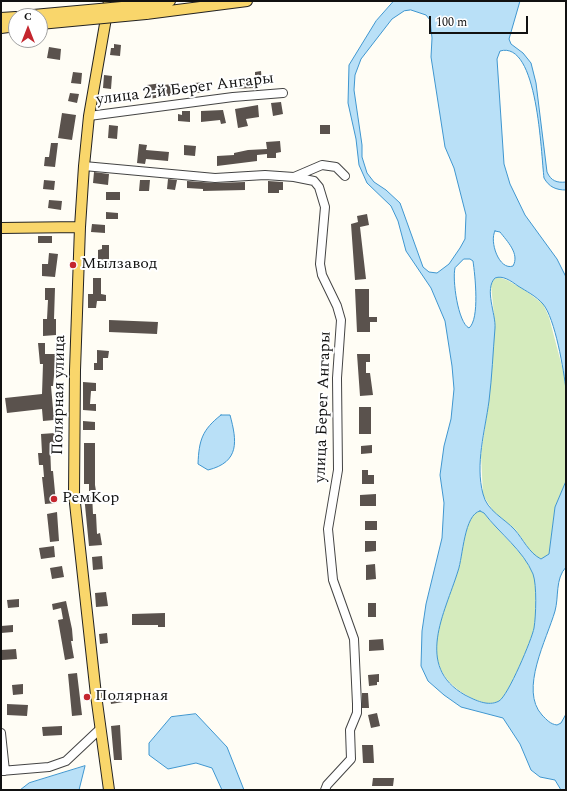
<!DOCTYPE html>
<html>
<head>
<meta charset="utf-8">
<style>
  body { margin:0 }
  #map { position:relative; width:567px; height:791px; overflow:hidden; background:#fffdf5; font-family:Spectral,serif }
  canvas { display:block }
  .frame { position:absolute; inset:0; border:2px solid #111; pointer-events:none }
  .north { position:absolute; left:8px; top:8px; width:40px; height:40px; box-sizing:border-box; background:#fff; border:1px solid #a0a0a0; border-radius:50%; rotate:0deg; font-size:11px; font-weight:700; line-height:16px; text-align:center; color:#111 }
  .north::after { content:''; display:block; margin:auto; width:14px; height:18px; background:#c4262e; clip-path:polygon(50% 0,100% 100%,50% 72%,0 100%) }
  .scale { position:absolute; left:429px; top:16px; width:99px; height:18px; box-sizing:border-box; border:2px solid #111; border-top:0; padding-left:5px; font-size:12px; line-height:14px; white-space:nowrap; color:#111; -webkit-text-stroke:3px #fff; paint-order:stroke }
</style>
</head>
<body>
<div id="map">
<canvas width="567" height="791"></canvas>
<div class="frame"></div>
<div class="north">С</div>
<div class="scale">100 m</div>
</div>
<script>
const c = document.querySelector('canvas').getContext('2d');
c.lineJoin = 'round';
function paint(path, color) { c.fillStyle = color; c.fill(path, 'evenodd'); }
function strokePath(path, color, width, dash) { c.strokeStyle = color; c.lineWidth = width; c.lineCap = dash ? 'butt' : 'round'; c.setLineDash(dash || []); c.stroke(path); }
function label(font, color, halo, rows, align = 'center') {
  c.font = font + ' Spectral,serif'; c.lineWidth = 4; c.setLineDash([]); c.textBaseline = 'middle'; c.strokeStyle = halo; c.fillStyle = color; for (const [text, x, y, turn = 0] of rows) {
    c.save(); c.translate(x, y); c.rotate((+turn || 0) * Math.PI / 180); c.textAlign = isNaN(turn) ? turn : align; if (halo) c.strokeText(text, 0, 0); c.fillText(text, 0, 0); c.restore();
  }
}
paint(new Path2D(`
  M498 277 507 280 526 291 543 304 549 317 565 378 566 481 555 507 549 554 543 559 537 557 532 553 516 530 493 511 483 495 481 455 489 399 495 325 491 285 493 280Z
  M480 511 484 513C499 534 523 550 533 574 537 585 536 616 534 628 532 639 508 696 499 701 489 706 477 701 468 696 413 665 444 616 458 571 463 557 464 514 480 511Z`), '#d5ebbd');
const water = new Path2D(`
  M394 1H520L509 39 511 44 523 53 531 63 536 83 547 172C551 181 557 183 566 182V190C556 190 549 187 544 178 541 154 538 40 500 51L497 59 504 164 510 184 525 215 557 259 566 277V390C564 371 555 318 543 304 536 296 526 291 518 286 511 281 503 275 495 278 484 289 496 314 495 328 493 352 492 377 489 401 485 431 475 464 483 494 487 511 504 518 515 530 523 539 529 553 541 559L549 554 555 507 566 481V567C555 579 559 597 555 611 547 639 519 690 542 715 547 720 550 724 557 725L561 723 566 714V790H561L555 780 540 777 531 770 520 744 503 718 461 707 444 695 428 681 421 666 422 631 426 604 442 538 444 503 440 475 444 446 451 419 454 389 452 366 445 321 431 288 406 251 398 221 391 206 367 183 359 165 356 139 348 103 349 65 376 21ZM411 10 426 15 430 20 432 38 431 57 445 147 454 168 466 215 465 239 460 248 449 264 437 273 429 272 423 267 400 203 386 190 374 182 367 173 362 157V145L354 90 355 75 361 59 392 19 404 11ZM495 231 500 232C507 241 520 254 513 266 499 271 489 241 495 231ZM464 259H470L473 261C475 275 480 319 469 328 458 323 452 279 455 268ZM480 511 484 513C500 534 523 550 533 574 537 585 536 616 534 628 532 639 508 696 499 701 488 707 475 700 465 695 414 666 445 613 458 571 463 557 464 514 480 511Z
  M221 415H230C237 441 240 462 208 470L198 464C199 440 202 430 221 415Z
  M196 714 227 747 244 790H222L212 768 196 763 168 769 149 755V743L171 717Z
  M85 766 79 790H20L29 783Z`);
paint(water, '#b9e0f7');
strokePath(water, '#3f96cf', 1);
paint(new Path2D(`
  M114 44 121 45 120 56 110 55 111 48H114Z
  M49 47 61 49 60 60 47 58Z
  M261 71 262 85 255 86V88L231 89 230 79 255 77V72Z
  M73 72 82 73 81 84 71 83Z
  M104 75 112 76 111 89 103 88Z
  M204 82 205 92 196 93 195 83Z
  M162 83V85L175 84 176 95 148 99 147 85Z
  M70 93 79 94 77 103 68 101Z
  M281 102 283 114 273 116 271 103Z
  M258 105 259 117 246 119 248 126 238 128 235 109Z
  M223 110 226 123 221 124 220 120 201 122V111Z
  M182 111H190V122L178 121V114L182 115Z
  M62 113 76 115 72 140 58 138Z
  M109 125 118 126 117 139 108 138Z
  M320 125H330V134H320Z
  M280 141 281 152 276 153V158H267V154L257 155V161L217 166V156L234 155V153L248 150 267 149 266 142Z
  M51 143H58L55 167 44 166 45 157H49Z
  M139 144 147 145 146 150 169 152 168 161 146 159 145 164 137 163Z
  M184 145 196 146 195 156 184 155Z
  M94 172 109 174 108 185 93 183Z
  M168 179 177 180 175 190 167 189Z
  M44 180 55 181 54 190 43 189Z
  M140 180H150L149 191H139Z
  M187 181 215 183 245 182V190L203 191V189L187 188Z
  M268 181 283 182V190H279V193H268Z
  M106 192H120V200H106Z
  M49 200 62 201 61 210 48 208Z
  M106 212 118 213V219H106Z
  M367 214 369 225 360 227 366 279 355 280 351 224 358 222 357 216Z
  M92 224 105 225V233L91 232Z
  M38 236H52V243H38Z
  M102 245H109V260H113L112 265H109V268L101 267V265L90 264V259L98 260V250L102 249Z
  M49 253 58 254 55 277 42 276V264H48Z
  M93 278H101V294L106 295V301H97L96 308H88V294H93Z
  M45 288H55L54 319H56V335L43 336V319H47L48 300H45Z
  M355 289H369V317H377V322H370V332H357Z
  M109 320 158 322 157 334 109 332Z
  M38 343H45V354H56L53 386H51L54 420 43 421 42 409 7 413 5 398 42 394 43 364H40Z
  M97 350 109 351 108 358H103V370H94V363H97Z
  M357 354H370V362H366V373H370L373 395 360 396Z
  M83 382 96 383V391H91L90 404H96V411L83 410Z
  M359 407H371V434H359Z
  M83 421 95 422V430H83Z
  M55 433V444H50L51 471H53L56 503 45 504 42 477H44L43 465H39L38 453H42L41 434Z
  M84 443H95V485L96 491H89V484H84Z
  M372 445V453L361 454V446Z
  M362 470H368V475H374V484H362Z
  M92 494 93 514H96L97 534 100 533 102 545 89 546 84 495Z
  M376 494V506H360V495Z
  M57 512 59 541 50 542 47 514Z
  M365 521H377V530H365Z
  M365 541H376V551L365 552Z
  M54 546 55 557 41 559 39 548Z
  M102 556 103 569 93 570 92 557Z
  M375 564 376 579 366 580V565Z
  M62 566 64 577 52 579 50 568Z
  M106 592 108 606 96 607 95 593Z
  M19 599V607L8 608 7 600Z
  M66 601 72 629 73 641H71L74 658 65 660 58 620 63 619 61 608 53 610 52 604Z
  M368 603H376V617H368Z
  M165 613V627H158V625H132V614Z
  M13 625V632L1 633V626Z
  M107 633 108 643 100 644 99 634Z
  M383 639 384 650 369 651V640Z
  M16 649 17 659 2 660 1 650Z
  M77 673 82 715 72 716 68 674Z
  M379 674V682H377V685L369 686 368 675Z
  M23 684V694L13 695 12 685Z
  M362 693H368L369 708H362Z
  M122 695 123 702 111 704 110 696Z
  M7 704 28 705 27 716 7 715Z
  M377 713 380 726 371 728 368 715Z
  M120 725 122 760H114L111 726Z
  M62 726V735L43 736 42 727Z
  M362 745H373L374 763H363Z
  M373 778H394L393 786H372Z`), '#5a524d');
const minor = new Path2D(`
  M89 116 233 97 283 93
  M84 166 215 178 265 175 294 177 322 165 336 167 345 176
  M294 177 314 181 319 187 325 207 320 264 322 275 337 306 341 320 337 378 338 470 328 529 333 580 354 639 357 704V713L350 730 351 759 327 785 325 790
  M1 733 5 771
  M1 771 49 767 66 761 100 729`);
const major = new Path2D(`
  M109 1 89 116 84 166 80 227 75 370 74 494 96 695 109 790
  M144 5 170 1
  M146 14 247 1
  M1 18 16 17
  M1 28 16 26
  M1 228 80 227`);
strokePath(minor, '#444', 10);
strokePath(major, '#222', 12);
strokePath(minor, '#fff', 8);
strokePath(major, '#f9d66b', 10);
const majorBridge = new Path2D(`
  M22 16 144 5
  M40 24 146 14`);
strokePath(majorBridge, '#222', 12, []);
strokePath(majorBridge, '#f9d66b', 10);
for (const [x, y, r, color] of [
  [73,265,4,"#c4262e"],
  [54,499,4,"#c4262e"],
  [87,697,4,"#c4262e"]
]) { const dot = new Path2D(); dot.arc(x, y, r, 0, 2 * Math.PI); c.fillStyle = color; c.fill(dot); strokePath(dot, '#fff', 1.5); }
label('16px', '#111', '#fff', [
  ["улица 2-й Берег Ангары",185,90,-7],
  ["Полярная улица",60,395,-89],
  ["улица Берег Ангары",324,407,-88]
]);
label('16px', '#111', '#fff', [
  ["Мылзавод",81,265],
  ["РемКор",62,499],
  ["Полярная",95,697]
], 'left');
</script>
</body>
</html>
